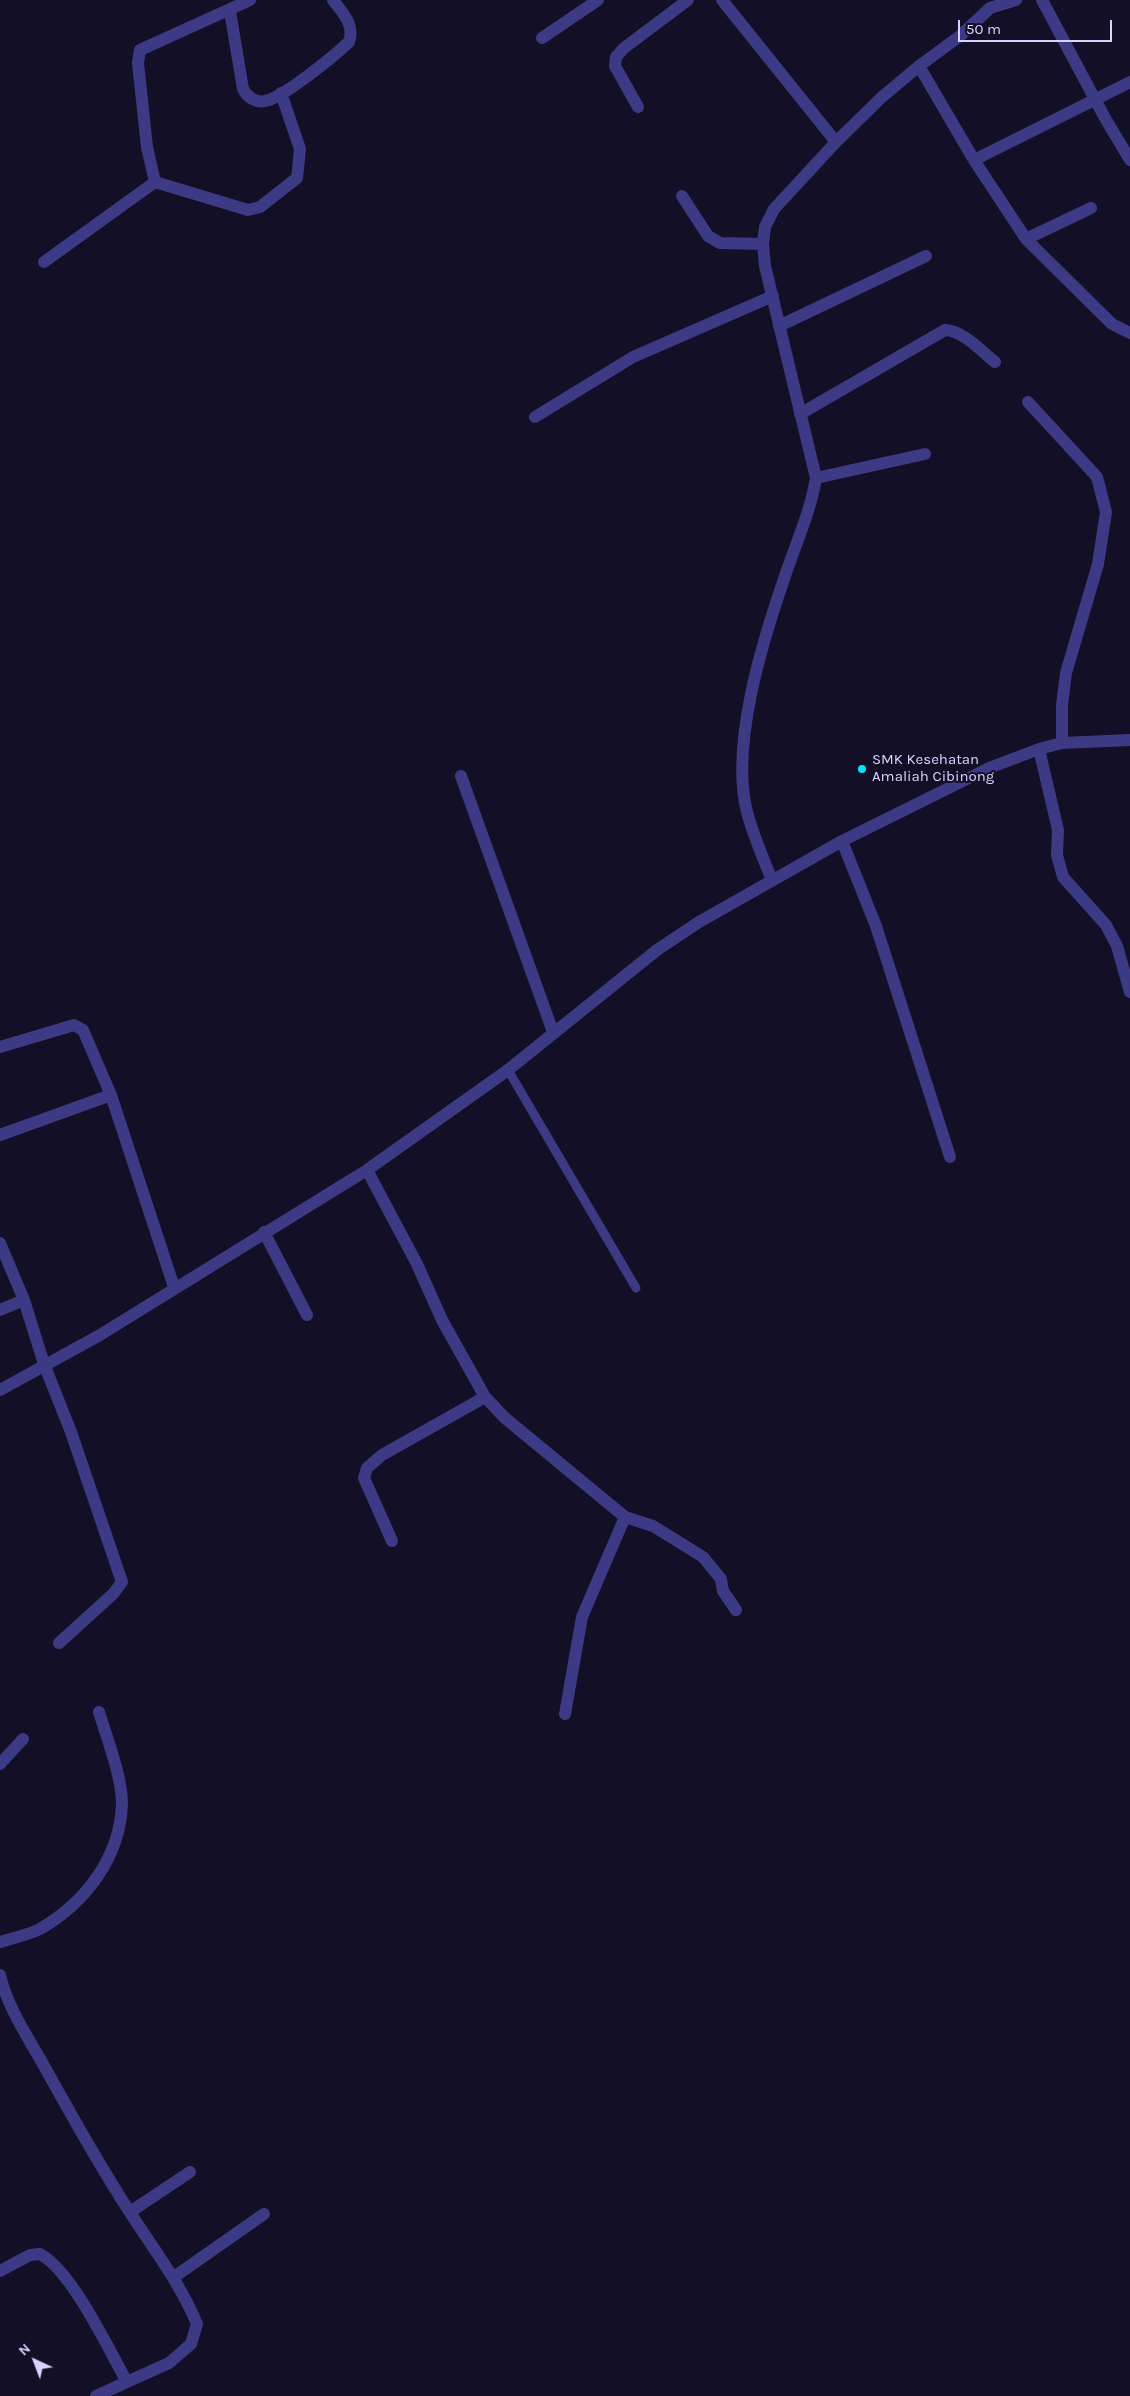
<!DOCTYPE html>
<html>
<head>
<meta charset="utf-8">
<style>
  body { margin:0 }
  #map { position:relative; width:1130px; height:2396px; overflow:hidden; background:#130f26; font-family:Karla,sans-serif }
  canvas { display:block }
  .north { position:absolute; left:10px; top:2336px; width:50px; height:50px; -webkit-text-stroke:4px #130f26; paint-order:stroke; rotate:317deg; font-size:14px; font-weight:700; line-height:20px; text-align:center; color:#d9d4ff }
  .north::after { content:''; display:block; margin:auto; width:18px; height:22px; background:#d9d4ff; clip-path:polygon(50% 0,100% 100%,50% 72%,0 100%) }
  .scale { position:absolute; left:958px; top:20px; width:154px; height:22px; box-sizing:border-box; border:2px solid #d9d4ff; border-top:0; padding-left:6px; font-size:15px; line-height:18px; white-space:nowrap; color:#d9d4ff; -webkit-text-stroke:4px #130f26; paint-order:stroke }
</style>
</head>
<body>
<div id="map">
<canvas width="1130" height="2396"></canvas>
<div class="north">N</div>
<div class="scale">50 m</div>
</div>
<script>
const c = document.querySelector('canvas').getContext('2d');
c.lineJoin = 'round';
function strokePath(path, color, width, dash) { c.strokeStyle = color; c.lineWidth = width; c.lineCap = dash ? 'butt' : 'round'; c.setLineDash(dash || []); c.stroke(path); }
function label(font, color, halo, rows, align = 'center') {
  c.font = font + ' Karla,sans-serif'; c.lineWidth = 4; c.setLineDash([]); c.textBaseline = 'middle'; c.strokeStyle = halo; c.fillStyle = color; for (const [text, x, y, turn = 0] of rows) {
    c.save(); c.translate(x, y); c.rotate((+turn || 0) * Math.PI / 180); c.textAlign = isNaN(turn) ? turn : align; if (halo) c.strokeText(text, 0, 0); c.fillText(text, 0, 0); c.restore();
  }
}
strokePath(new Path2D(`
  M508 1070 636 1288`), '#3d3a85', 9);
strokePath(new Path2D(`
  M722 0 836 142
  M1042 0 1105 118 1130 160
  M230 11 243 89C247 97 256 103 265 101 283 98 334 56 349 42 355 25 343 13 333 0
  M542 38 598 0
  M919 66 974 160 1026 239 1112 324 1130 333
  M638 107 615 66 616 57 624 48 688 0
  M974 160 1130 82
  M155 182 147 147 138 63 140 50 250 0
  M155 182 248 210 260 207 297 178 300 149 281 93
  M682 196 708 236 720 243 763 244
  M1026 239 1091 208
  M44 262 155 182
  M779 326 926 256
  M1028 402 1097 477 1106 512 1098 564 1066 673 1062 705V743
  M800 414 945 330C964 331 981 351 995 362
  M535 417 633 357 773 296
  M816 478 925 454
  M1039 749 1058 830 1057 855 1063 877 1106 925 1117 946 1130 992
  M461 776 553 1032
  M842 841 876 926 950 1157
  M772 880C763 858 753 835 747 812 730 746 762 643 784 579 795 545 810 514 816 478L765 266 763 244 765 227 774 209 836 142 882 97 919 66 960 36 990 8 1016 0
  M0 1047 74 1025 83 1030 111 1095 174 1287
  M0 1135 111 1095
  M367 1170 417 1264 442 1320 485 1397 505 1418 625 1517 653 1526 703 1557 721 1579 723 1591 736 1610
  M264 1232 307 1315
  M0 1243 24 1300 44 1364 71 1432 122 1582 113 1594 59 1643
  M0 1310 24 1300
  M0 1390 100 1335 367 1170 508 1070 657 950 699 922 842 841 989 768 1039 749 1062 743 1130 740
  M392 1541 364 1478 367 1468 382 1455 485 1397
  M565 1714 582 1617 625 1517
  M0 1764 23 1739
  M0 1942C13 1938 28 1935 40 1929 85 1903 120 1858 122 1804 122 1777 107 1738 99 1712
  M0 1975C7 2006 27 2036 43 2064 70 2113 98 2163 129 2211 153 2248 180 2283 197 2324L191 2344 169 2363 96 2396
  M130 2212 190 2172
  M0 2271 30 2255 40 2254C72 2271 108 2348 127 2382
  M174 2277 264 2214`), '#3d3a85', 12);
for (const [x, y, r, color] of [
  [862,769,5,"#00e5ff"]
]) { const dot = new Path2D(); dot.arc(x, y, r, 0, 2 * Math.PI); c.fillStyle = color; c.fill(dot); strokePath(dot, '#130f26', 2); }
label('15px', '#d9d4ff', '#130f26', [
  ["SMK Kesehatan",872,760],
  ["Amaliah Cibinong",872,777]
], 'left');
</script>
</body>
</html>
